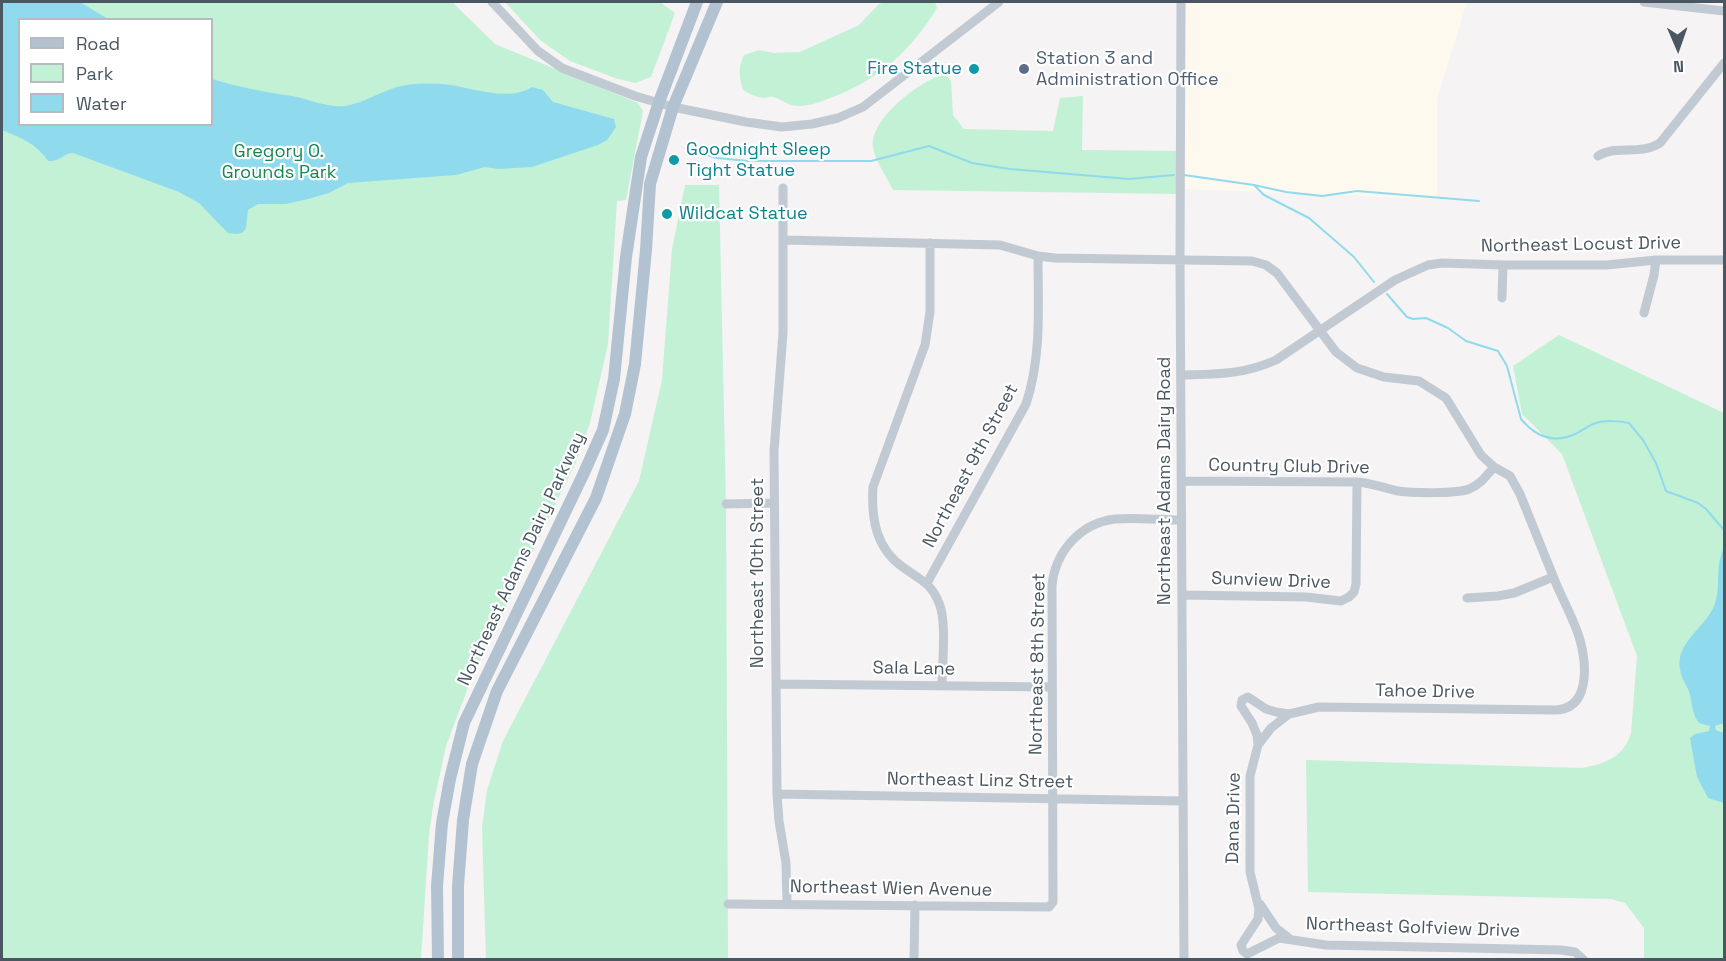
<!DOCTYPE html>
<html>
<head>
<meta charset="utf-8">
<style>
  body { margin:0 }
  #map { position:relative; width:1726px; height:961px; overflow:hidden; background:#f5f3f3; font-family:"Space Grotesk",sans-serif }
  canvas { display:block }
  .frame { position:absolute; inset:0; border:3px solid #4a5661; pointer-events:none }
  .legend { position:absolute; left:18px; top:18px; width:195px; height:108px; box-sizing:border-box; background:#fff; border:2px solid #b7bbc0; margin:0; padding:8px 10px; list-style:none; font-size:18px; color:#4a5661 }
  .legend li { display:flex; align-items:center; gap:12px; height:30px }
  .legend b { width:30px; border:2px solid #b7bbc0 }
  .north { position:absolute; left:1648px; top:18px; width:60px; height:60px; -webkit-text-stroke:4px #fff; paint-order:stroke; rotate:178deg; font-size:16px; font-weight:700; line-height:24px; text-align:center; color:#4a5661 }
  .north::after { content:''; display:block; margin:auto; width:21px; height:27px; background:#4a5661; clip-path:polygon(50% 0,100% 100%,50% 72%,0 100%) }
</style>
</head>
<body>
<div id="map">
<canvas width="1726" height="961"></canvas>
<div class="frame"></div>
<ul class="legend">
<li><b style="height:8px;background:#b3c2d1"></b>Road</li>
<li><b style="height:16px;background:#c3f1d5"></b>Park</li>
<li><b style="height:16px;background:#90daee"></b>Water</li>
</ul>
<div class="north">N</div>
</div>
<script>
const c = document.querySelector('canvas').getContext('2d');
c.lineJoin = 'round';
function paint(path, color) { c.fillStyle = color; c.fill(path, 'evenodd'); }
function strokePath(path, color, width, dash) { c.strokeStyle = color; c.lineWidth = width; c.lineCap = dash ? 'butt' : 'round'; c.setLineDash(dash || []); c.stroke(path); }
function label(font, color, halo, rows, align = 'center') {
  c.font = font + ' "Space Grotesk",sans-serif'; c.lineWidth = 4.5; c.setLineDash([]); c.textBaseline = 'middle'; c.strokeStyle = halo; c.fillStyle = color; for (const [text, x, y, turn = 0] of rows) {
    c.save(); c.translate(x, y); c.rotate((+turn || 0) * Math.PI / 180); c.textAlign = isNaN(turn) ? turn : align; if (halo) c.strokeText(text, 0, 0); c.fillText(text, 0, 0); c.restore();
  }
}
paint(new Path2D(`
  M1186 2H1467L1437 99V199L1184 189Z`), '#fdf9ef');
paint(new Path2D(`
  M2 2H452L495 44 638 103 643 111 626 200 617 201 608 344 590 423 576 462 472 677 446 746 433 806 429 835 421 959 2 960ZM20 20H212V124H20Z
  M505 2H660L675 13 651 77 635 83 615 78 570 61 540 40Z
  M886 2H935L937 8C912 50 876 82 830 98 820 102 810 106 799 106 787 106 782 99 773 97 770 96 767 98 764 98 756 97 749 94 743 90 739 76 738 67 744 55L759 50 774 53 800 52 859 25 879 4Z
  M945 74 951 81 953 115 964 129 1053 131 1060 98 1083 96 1082 150 1181 151V194L893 190C888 179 874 159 873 147 869 119 921 80 945 74Z
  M685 185H719L726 504 728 959 486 960 482 828 487 790 503 741 639 481 662 380 672 249Z
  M1559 335 1724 413V959H1644V928L1625 903 1611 899 1308 892 1306 760 1582 768C1605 764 1624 757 1631 733L1637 656 1562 454 1522 414 1513 366Z`), '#c3f1d5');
paint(new Path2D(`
  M2 2H80L108 19 20 20V124H212V79C238 87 264 92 292 96 309 99 327 108 345 106 364 103 379 92 397 87 410 83 429 83 442 84 469 86 507 103 532 87L543 90 553 102 614 119 616 127 607 140 598 145 532 167 498 169 485 167 456 175 348 183 329 193 308 199 286 204H258L248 210 246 228 242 233 236 234 228 233 199 203 179 192 73 153C63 153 61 162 48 161 37 144 20 137 2 130Z
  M1724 548V723L1715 726 1716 730 1724 733V803L1708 798 1697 777 1690 738 1695 734 1709 731 1710 726C1708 725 1705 725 1702 724 1693 721 1692 703 1690 695 1688 686 1681 679 1680 669 1675 643 1705 628 1714 606 1722 587 1714 567 1724 548Z`), '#90daee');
strokePath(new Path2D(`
  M690 150 717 158 748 161H871L929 146 972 163 1010 169 1129 179 1174 175
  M1184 175 1254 185 1286 192 1322 196 1357 191 1479 201
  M1254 185 1264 195 1309 218 1354 257 1374 282
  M1387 294 1407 317 1413 319 1426 318 1448 328 1466 341 1498 351 1507 366 1521 419C1536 437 1553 444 1575 434 1583 431 1588 425 1596 423 1605 420 1620 421 1629 423L1643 440 1656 463 1666 491 1698 503 1706 509 1724 530`), '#90daee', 2);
strokePath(new Path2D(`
  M492 2 538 51 562 68 635 96 673 107 746 122 782 127 812 124 838 118 863 107 999 2
  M1181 2 1180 260 1184 960
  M1644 2 1724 11
  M1598 156C1617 144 1640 156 1660 143L1724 63
  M783 188V333L774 451 777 794 779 821 786 863 787 904
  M784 240 1000 245 1038 256 1055 258 1252 261 1266 265 1277 273 1336 352 1357 368 1384 377 1419 381 1446 398 1481 455 1494 467 1510 476 1520 494C1531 521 1542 549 1553 576 1561 597 1574 619 1580 640 1587 666 1590 710 1554 710L1319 707 1289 714 1276 712 1266 709 1248 697 1242 700 1241 706 1252 723 1257 735 1258 745 1250 776V872L1259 909 1258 919 1241 945 1243 951 1247 954 1279 938 1326 945 1561 950 1575 952 1584 960
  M930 243V312L925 345 873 487C871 519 876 549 904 568 921 580 931 583 939 603 947 621 942 665 942 686
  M1502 298 1503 265
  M1644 313 1654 275 1656 260
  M1181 375C1216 374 1243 375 1276 360L1395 280 1428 265 1442 263 1503 265H1607L1656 260H1724
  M1182 481 1357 482C1372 483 1384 488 1398 491 1412 493 1457 494 1469 489 1480 485 1487 475 1494 467
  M726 504 774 503
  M927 583 1026 404C1042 356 1038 306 1038 256
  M1182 595 1306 597 1341 601 1349 597 1354 592 1356 584 1357 482
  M1467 598 1498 596 1514 593 1553 577
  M776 684 1052 687
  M1258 745 1271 728 1289 714
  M777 794 1183 801
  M728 904 1049 907
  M1260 904 1276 928 1290 939
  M1049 907 1053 902 1052 586C1055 552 1080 523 1115 519 1136 517 1160 520 1181 520
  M914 960 915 905`), '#c1cad2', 9);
strokePath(new Path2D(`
  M438 960 437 886 442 823 450 779 464 723 583 475 603 430 614 379 626 257 641 157 659 102 697 2
  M458 960V886L463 820 472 764 497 691 596 498 625 414 635 364 646 250 650 184 673 107 717 2`), '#b3c2d1', 12);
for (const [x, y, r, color] of [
  [974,69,6,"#0f9aa8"],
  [1024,69,6,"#5c6f8a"],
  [674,160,6,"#0f9aa8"],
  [667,214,6,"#0f9aa8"]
]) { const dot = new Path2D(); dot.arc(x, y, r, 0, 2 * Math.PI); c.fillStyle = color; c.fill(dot); strokePath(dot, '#fff', 2); }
label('18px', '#4e5e75', '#fff', [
  ["Station 3 and",1036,59],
  ["Administration Office",1036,80]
], 'left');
label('18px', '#0d838f', '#fff', [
  ["Fire Statue",962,69,"right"],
  ["Goodnight Sleep",686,150],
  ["Tight Statue",686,171],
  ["Wildcat Statue",679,214]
], 'left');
label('18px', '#17864f', '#fff', [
  ["Gregory O.",279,152],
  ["Grounds Park",279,173]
]);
label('18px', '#4a5661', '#fff', [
  ["Northeast Locust Drive",1581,245,-1],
  ["Northeast 9th Street",971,466,-62],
  ["Country Club Drive",1289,467,1],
  ["Northeast Adams Dairy Road",1165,481,-90],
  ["Northeast Adams Dairy Parkway",522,559,-65],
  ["Northeast 10th Street",758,573,-90],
  ["Sunview Drive",1271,581,2],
  ["Northeast 8th Street",1038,664,-89],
  ["Sala Lane",914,669,1],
  ["Tahoe Drive",1425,692,1],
  ["Northeast Linz Street",980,781,1],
  ["Dana Drive",1234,818,-89],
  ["Northeast Wien Avenue",891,889,1],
  ["Northeast Golfview Drive",1413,928,2]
]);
</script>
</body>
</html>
